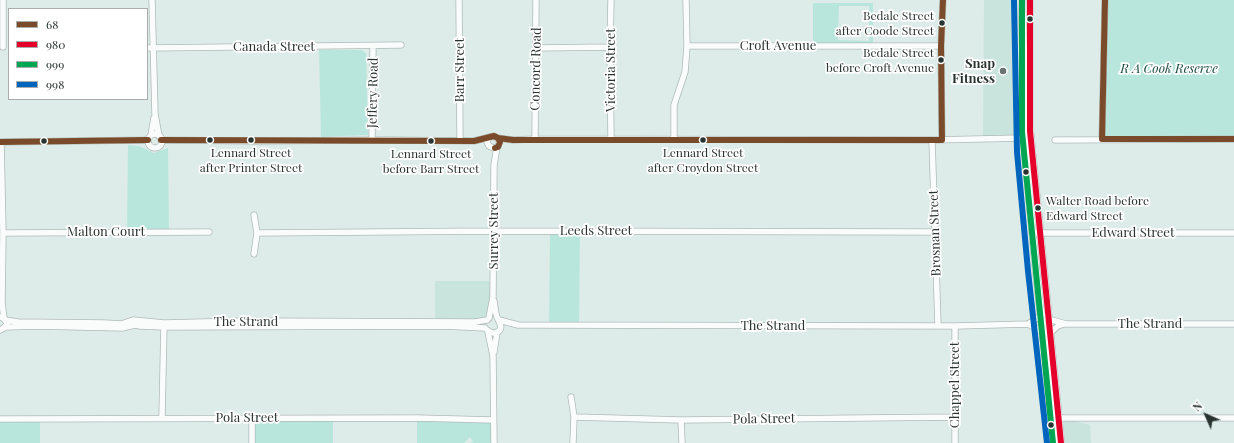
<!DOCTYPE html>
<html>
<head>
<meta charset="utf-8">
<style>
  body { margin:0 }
  #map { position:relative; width:1234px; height:443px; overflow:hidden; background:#ddece8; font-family:"Playfair Display",serif }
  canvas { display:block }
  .legend { position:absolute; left:8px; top:8px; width:140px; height:92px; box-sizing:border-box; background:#fff; border:1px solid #a9aead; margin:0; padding:5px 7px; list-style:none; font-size:12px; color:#293431 }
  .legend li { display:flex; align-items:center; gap:8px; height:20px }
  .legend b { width:20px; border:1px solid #a9aead }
  .north { position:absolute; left:1186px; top:395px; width:40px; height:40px; -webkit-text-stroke:3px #fff; paint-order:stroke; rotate:315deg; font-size:11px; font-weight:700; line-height:16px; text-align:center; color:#293431 }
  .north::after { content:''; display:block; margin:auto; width:14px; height:18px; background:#293431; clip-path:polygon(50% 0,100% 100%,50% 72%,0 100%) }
</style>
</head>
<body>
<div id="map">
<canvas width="1234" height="443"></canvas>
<ul class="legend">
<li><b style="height:5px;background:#7a4b2a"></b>68</li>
<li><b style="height:5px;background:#e4002b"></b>980</li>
<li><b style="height:5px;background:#00a651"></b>999</li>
<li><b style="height:5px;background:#0065bd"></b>998</li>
</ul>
<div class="north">N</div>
</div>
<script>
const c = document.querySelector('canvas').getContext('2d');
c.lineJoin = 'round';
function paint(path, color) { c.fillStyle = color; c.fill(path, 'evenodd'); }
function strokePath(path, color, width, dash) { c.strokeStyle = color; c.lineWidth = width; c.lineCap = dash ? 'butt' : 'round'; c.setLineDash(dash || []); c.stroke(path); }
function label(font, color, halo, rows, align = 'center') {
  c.font = font + ' "Playfair Display",serif'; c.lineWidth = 3.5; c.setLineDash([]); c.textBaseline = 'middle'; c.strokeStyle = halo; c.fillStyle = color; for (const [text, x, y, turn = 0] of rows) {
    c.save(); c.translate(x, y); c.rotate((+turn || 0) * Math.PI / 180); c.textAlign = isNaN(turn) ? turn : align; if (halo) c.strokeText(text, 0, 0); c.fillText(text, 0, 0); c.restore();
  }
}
paint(new Path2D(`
  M984 0H1013L1014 83 1018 139H983Z
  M435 281H493V317H485V325L435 326Z
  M1063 418 1090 425 1091 443H1065Z`), '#c9e3dd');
paint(new Path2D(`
  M1105 0H1234V139H1102Z
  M813 3H873V44H813ZM839 6H869V41L838 40Z
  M319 50H361L366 53 368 135 321 137Z
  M128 145 139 146 154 153 168 148 169 229H127Z
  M550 231H580L579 325H549Z
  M40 418V443H0V419Z
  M417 418 493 420 494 443H470L473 441 470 437 464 443H417Z
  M252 419H333V443H252Z`), '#b9e6dc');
const minor = new Path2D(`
  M152 0 155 114 159 136
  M459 0 460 140
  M611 0 610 47 611 139
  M687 46H941
  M3 47V0
  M147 48 401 45
  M536 48 610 47
  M148 141a7 7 0 1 1 14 0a7 7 0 1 1-14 0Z
  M151 135 154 118
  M498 138 513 140 535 139 932 140 1024 138
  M535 139 536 0
  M674 139V105L685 72 687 46 686 0
  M1102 139 1105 0
  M161 140 254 141 386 140 474 141 494 136 500 140 498 147 494 148 489 146 487 142 489 137
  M372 140 373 46
  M932 140 938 326
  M942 140 941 46 943 0
  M1055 140 1234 139
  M0 142 148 140
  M1 142 3 233 2 303 4 318
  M3 233 209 232
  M257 233 493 231 934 232
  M1036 233H1234
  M254 254 257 233 254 215
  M0 317 5 319 7 324 4 328 0 330
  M489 318 493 297 494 165 497 147
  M1048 319 1066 324H1234
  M5 320 18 322 105 323 121 324 133 320 164 323 244 321 475 322 487 320
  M499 320 518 325 955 326 1028 324 1043 332
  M1028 324 1042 315
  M5 327 37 326 122 328 135 325 140 326 164 327 444 326 485 328
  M487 330C490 332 492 334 496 333 505 329 499 322 497 317 495 312 495 306 494 301
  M488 332 493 356 494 443
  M1050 333 1058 326 1064 324
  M494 352 497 332
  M571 397 574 417
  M162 417 164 324
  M1056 418H1234
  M0 419 417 418 493 420
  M252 419V443
  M681 420 682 443
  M573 443 574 417 681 420 955 417
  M955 443V326`);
const major = new Path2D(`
  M1022 0 1025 151 1036 270 1055 443
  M1030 0V131L1061 443`);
strokePath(minor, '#afbab8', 7);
strokePath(major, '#afbab8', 8);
strokePath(minor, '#fafcfc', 5.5);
strokePath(major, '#fafcfc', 7);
strokePath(new Path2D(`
  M498 138 513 140H942
  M1102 139 1105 0
  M1102 139H1234
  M161 140 474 141 494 136 498 138 500 142 498 147 495 148
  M942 140 941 46 943 0
  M0 142 148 140`), '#7a4b2a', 6);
strokePath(new Path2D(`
  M1030 0V131L1061 443`), '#e4002b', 6);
strokePath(new Path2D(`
  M1022 0V132L1053 443`), '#00a651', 6);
strokePath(new Path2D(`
  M1014 0 1017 152 1028 271 1047 443`), '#0065bd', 6);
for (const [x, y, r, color] of [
  [1030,19,3.5,"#293431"],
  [942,23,3.5,"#293431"],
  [941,60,3.5,"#293431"],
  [1003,71,4,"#687471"],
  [210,140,3.5,"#293431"],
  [251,140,3.5,"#293431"],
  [703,140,3.5,"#293431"],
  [44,141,3.5,"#293431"],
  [431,141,3.5,"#293431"],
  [1026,172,3.5,"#293431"],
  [1038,208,3.5,"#293431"],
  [1051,425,3.5,"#293431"]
]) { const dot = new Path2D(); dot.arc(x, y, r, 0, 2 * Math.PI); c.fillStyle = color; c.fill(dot); strokePath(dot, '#fff', 1.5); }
label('12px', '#293431', '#fff', [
  ["Bedale Street",934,16,"right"],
  ["after Coode Street",934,31,"right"],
  ["Bedale Street",934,53,"right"],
  ["before Croft Avenue",934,68,"right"],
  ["Lennard Street",251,153],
  ["after Printer Street",251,168],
  ["Lennard Street",703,153],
  ["after Croydon Street",703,168],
  ["Lennard Street",431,154],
  ["before Barr Street",431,169],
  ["Walter Road before",1046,201,"left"],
  ["Edward Street",1046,216,"left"]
]);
label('13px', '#293431', '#fff', [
  ["Croft Avenue",778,46],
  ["Canada Street",274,47],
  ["Concord Road",536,69,-89],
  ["Barr Street",460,70,-90],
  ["Victoria Street",611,70,-90],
  ["Jeffery Road",373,93,-89],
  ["Surrey Street",494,231,-90],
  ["Leeds Street",596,231],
  ["Malton Court",106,232],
  ["Brosnan Street",935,233,-92],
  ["Edward Street",1133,233],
  ["The Strand",246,322],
  ["The Strand",1150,324],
  ["The Strand",773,326],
  ["Chappel Street",955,385,-90],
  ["Pola Street",247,418],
  ["Pola Street",764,419,-1]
]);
label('bold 13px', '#293431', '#fff', [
  ["Snap",995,64],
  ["Fitness",995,79]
], 'right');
label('italic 13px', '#1b4a41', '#fff', [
  ["R A Cook Reserve",1169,69]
]);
</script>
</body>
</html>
